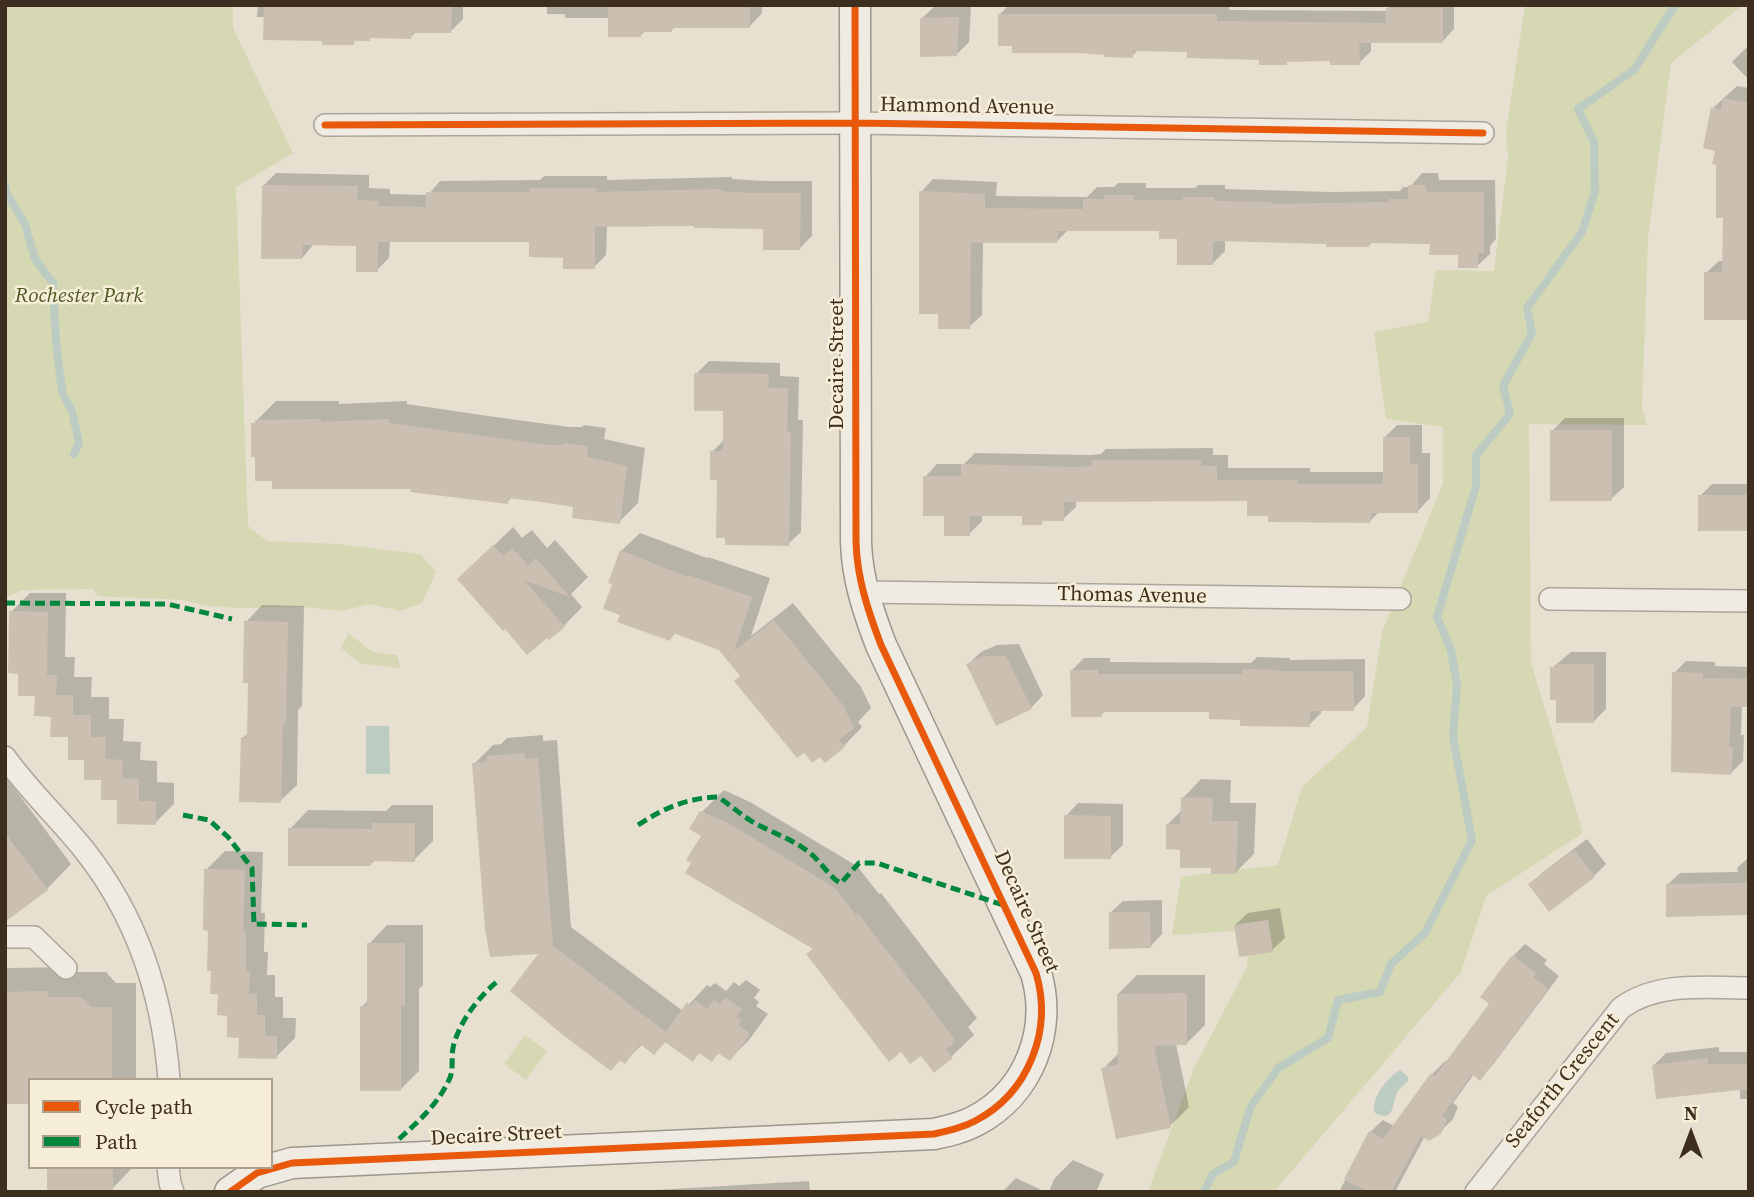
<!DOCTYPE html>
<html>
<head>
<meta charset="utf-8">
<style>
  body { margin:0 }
  #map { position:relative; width:1754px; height:1197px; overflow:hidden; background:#e7e0d1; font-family:"Source Serif 4",serif }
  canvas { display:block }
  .frame { position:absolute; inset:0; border:7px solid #3d2e20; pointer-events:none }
  .legend { position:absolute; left:28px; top:1078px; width:245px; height:91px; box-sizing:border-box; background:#f7eed8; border:2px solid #ada18e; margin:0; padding:9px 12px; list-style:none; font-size:21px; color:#3d2e20 }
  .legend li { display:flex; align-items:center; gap:14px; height:35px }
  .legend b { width:35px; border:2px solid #ada18e }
  .north { position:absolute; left:1656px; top:1099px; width:70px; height:70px; -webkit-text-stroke:5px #f7eed8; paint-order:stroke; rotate:0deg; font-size:19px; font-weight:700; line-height:28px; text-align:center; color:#3d2e20 }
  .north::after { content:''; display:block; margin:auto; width:24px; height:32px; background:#3d2e20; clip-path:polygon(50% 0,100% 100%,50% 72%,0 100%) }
</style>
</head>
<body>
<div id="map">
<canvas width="1754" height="1197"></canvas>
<div class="frame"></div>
<ul class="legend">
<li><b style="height:9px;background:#e8590c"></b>Cycle path</li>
<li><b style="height:9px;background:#00873e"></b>Path</li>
</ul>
<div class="north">N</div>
</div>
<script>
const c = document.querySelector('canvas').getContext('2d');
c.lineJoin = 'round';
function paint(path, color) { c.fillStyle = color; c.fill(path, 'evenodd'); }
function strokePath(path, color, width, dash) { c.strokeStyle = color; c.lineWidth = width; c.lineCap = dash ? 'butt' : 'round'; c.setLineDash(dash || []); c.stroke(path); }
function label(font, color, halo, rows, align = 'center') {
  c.font = font + ' "Source Serif 4",serif'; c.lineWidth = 5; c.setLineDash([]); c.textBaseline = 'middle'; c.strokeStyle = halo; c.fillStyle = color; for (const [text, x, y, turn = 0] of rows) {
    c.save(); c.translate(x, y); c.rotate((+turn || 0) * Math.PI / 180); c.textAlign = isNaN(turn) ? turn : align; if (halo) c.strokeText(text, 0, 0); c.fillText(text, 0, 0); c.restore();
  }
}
paint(new Path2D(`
  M5 5H233V28L293 153 236 187 248 526 267 541 338 544 420 554 436 572 422 603 400 611 371 604 341 611 303 607 235 608 203 605 183 600 98 596 93 589 22 590 5 598Z
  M1525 5H1743L1671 63 1648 238 1642 407 1647 425 1529 424 1531 663 1583 833 1486 896 1461 972 1274 1192H1148L1194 1068 1247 967 1249 930 1172 935 1181 877 1278 865 1302 787 1367 727 1382 632 1443 483V427L1386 419 1374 332 1428 322 1436 270 1494 271 1508 158 1506 132Z
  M348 633 373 652 397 655 400 668 361 664 341 648Z
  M525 1035 547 1051 526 1080 504 1064Z`), '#d6d7b3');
paint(new Path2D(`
  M366 726H389L390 774H366Z
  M1400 1070 1408 1077V1081C1403 1086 1398 1089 1396 1095 1392 1108 1393 1122 1375 1113 1370 1098 1388 1077 1400 1070Z`), '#bcccc2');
paint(new Path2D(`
  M258 5H463V19L451 31H417L411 37H372L369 39H357L353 43 323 39 265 17H257Z
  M762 5V13L750 26H675L672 30H646L641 35 609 18H565V14H547V7L499 6Z
  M1009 5H1229V10L1387 11 1390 5H1454V29L1442 42H1371V51L1359 63 1331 59 1289 60 1286 63 1189 50 1139 49 1132 56 1014 44 1000 14Z
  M971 6 969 42 956 55 921 19 934 7Z
  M1749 45V80L1732 62Z
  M1737 86 1749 88V318L1706 273 1719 261H1724L1725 216 1713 108Z
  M276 173 369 175V188L390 189V194L428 195 440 181 540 180 544 176H607V180L732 177V179L764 181H812V236L800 248 765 227 695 224 607 225 606 255 594 267 531 240H390L389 258 377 270 358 244H314L302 258 264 185Z
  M1422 173H1438L1439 180H1495L1496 239 1490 246V254L1477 266 1460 254 1431 243 1373 242 1368 246 1328 242 1225 239V251L1213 263 1179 238 1161 230 1069 229 1057 241H983L982 315 969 327 940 313 921 192 933 179 997 182 996 196 1087 197 1097 187H1114L1118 183H1146V188H1195L1198 185H1225V189L1331 192 1400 191 1403 187H1410Z
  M709 361 780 363V376L799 377 798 420H803L801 532 788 544 719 478 712 452 724 440V410L696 374Z
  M276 401H339V404L407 401V404L488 416 569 427H582L584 425 606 428 604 439 645 448 638 503 619 522 575 505 512 497 507 502 413 487 274 479 253 424Z
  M1565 418H1624V487L1611 499 1552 431Z
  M1397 425H1422V453H1430V498L1418 511H1380L1370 521 1270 514 1249 499H1076V507L1063 519H1045L1041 523 1024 515H982V521L969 534 946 514 925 477 937 464H964L975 453 1089 455 1101 454 1106 449 1213 448V455H1228V468H1310V472H1384V438Z
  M1712 484H1749V529L1700 496Z
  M513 527 522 538 532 530 547 548 555 540 588 577 571 594 582 607 564 626 478 561Z
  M640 533 707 558 708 557 770 578 751 636 793 603 861 687 871 708 858 722 862 727 844 746 742 676 720 648 676 632 670 639 622 614 614 583 621 551Z
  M30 593H66L65 657H75L74 677H92L91 697H109V719H124L123 741 141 742 140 760 157 761V782L174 783V804L155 823 119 799 20 672 11 612Z
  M262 605 304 606 302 706 298 710 297 785 280 801 243 738 249 732 250 682 246 622Z
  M1019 644 1043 695 1031 708 968 664 981 652 997 645Z
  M1571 652H1606V709L1593 722 1557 698 1552 668Z
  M1257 657 1290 658V660L1365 659V696L1353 709H1321V713L1309 725 1241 718 1211 711 1106 710 1101 715 1072 670 1084 658H1110V662L1251 663Z
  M1686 661 1715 662V666L1749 667V706L1742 705 1741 735H1744L1743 761 1731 773 1674 673Z
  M543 735V741L557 740 571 927 683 1011 707 985 710 987 715 983 726 991 734 982 739 986 746 980 760 990 754 998 759 1002 756 1006 768 1014 749 1040 730 1059 720 1052 712 1060 700 1052 693 1060 666 1041 654 1053 643 1044 625 1061 622 1059 611 1069 541 952 474 764 493 745 501 744 507 738Z
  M5 776 71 864 47 889 5 914Z
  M1201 779 1231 780 1230 803H1256L1254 854 1235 873 1213 866 1182 848 1168 824 1182 810 1183 798Z
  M724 790 750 802 857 866 879 894 881 893 977 1018 968 1027 974 1035 951 1057 922 1053 703 835 702 812Z
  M1078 803 1123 804V845L1110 857 1066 816Z
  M392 805H433V841L414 860H375L370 865 290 829 308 810 386 811Z
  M1587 839 1606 864 1594 876 1530 884 1543 872Z
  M225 851 263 852 261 913H265L264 952H268L267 975H275V997H283V1018H296L295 1038 276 1057 240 1036 219 992 209 929 206 870Z
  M1749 857V915L1667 885 1680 873 1738 872 1737 868Z
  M1162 900V934L1150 947 1110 913 1123 901Z
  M1280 908 1285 938 1272 950 1235 925 1248 913Z
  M387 925H423V985L419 989V1071L400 1090 362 1007 368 1000 369 944Z
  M1525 944 1547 960 1544 964 1559 976 1492 1066 1480 1078 1474 1074 1453 1103 1458 1107 1453 1119 1440 1132 1425 1136 1395 1192H1339L1370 1132 1383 1120 1394 1126 1432 1074 1445 1061 1447 1063 1491 1004 1513 956Z
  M72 967V972H106L116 983H136V1080H30L5 1102V971L8 968Z
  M1137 975H1205V1025L1187 1043 1176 1044 1189 1107 1170 1126 1103 1069 1119 1053 1118 994Z
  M1719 1047V1052H1749V1099H1740V1088L1654 1065 1666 1053Z
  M1073 1160 1104 1174 1096 1192H1049L1054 1179Z
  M48 1167H133L112 1189Z
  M1016 1178 1046 1192H1002Z
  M809 1181 810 1192H621Z`), '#0003');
strokePath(new Path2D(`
  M5 185 7 194 25 224 35 259 53 283 56 339 60 376 63 394 72 411 79 443 74 454
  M1204 1192 1213 1174 1234 1162 1250 1108 1278 1068 1328 1038 1338 1000 1380 992 1391 964 1425 933 1472 840 1453 737 1457 685 1451 650 1437 617 1476 486V455L1510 414 1503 386 1532 333 1527 308 1582 232 1595 192 1594 142 1578 109 1634 70 1675 5`), '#bcccc2', 8);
paint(new Path2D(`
  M264 5H452L451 33H412L411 39 370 38V41H354V45H322V41L263 40Z
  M608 5H750V28H672V32H641V37H608Z
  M1386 8H1443V43H1359L1360 65H1330V61L1287 62V65H1259V60L1187 58V52L1133 51V58L1104 57V55L1078 53H1012V46H998V14H1217V21L1386 23Z
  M959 17 957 56 920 57V18Z
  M1723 98 1749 103V320H1704V272H1722L1723 218H1716V165L1712 164 1715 151 1703 148 1711 107 1721 110Z
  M262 185 358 186 357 200 379 201V206L426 207V192H530V188H596L595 192 721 189V191L750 193H801L800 250H763V229L694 228V226L595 227V269H563V258L529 257V242H378V272H356V246L303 245 302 259H261Z
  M1408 185H1425L1427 192H1484V253H1478V268H1458V255H1429L1430 244 1369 243V247H1326V244L1213 241V265H1177V239H1159V231H1058L1057 243H971L970 329H938V314H919V191L985 194V208L1083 209V199H1104V195H1134V200H1183V197H1214V201L1271 202V204L1389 202V199H1408Z
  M694 373 769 374 768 388H788L787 432H791L789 546 725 545V538H716L717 480H710V451H723V411H694Z
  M321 419V422L389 419V423L468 434 549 445H563V443L588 446 587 457 627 466 620 524 572 518 573 507 542 502 508 498V504L410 492 411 489H272V481H255V457H251V423H255V420Z
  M1550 430H1612V501H1550Z
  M1383 437H1410V464H1418V513H1371L1370 523 1268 522V516H1247V501L1064 502V521H1042V525H1022V516H970V536H944V516H923V476H961V464L1075 467 1092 466V460H1201V466H1217V480H1298V484H1383Z
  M1698 495H1749V531H1698Z
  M493 545 503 556 512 548 528 565 536 558 570 597 524 580 565 627 549 640 547 638 527 655 505 629 503 631 457 579Z
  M620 550 687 577 688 575 752 597 734 651 774 620 843 705 854 728 839 740 845 747 825 763 820 757 812 763 804 753 797 758 734 681 740 676 719 650 673 633 670 641 617 622 620 615 603 609 612 584 608 583Z
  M9 611 48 612 47 675H57L56 695H73V715H91V737H106L105 759 123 760 122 778 139 779V801H156V825L117 824V800H101V780H84V760H68V737H50L51 717 34 716 35 696H18V674L8 673Z
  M244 621 288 622 286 724H283L281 803 239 802 241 737 247 738 248 683H243Z
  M983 656H1006L1032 709 996 726 966 664Z
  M1557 664H1594V723H1556V700H1550V667H1557Z
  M1243 669 1278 670V671H1353L1354 711H1310V727L1240 726V720L1209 719V712H1102V717H1071L1070 670H1098V674H1242Z
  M1672 672 1703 673V678L1749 679V707H1731L1729 747H1733L1731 775 1671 772Z
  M525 753V759L538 758 553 946 666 1032 687 1002 691 1006 695 1000 707 1009 714 1000 720 1005 726 997 742 1009 736 1017 741 1021 739 1025 750 1034 730 1061 718 1053 712 1062 699 1053 693 1062 665 1042 654 1055 640 1044 625 1064 620 1060 611 1071 563 1035 510 991 538 954 490 957 485 929 472 763 487 762V756Z
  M1181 797 1213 798 1212 821H1238L1236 874H1211V868H1180V850L1166 849V824H1180Z
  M700 811 728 823 835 888 856 915 858 913 956 1041 946 1049 953 1058 934 1073 921 1056 910 1064 901 1052 889 1062 806 954 813 949 685 873 691 863 686 860 701 836 689 829Z
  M1064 815 1111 816V859H1064Z
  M372 823H415V862L371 861V866H288V828L372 829Z
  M5 833 48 890 5 922Z
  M1574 850 1595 877 1549 912 1528 884Z
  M204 869 245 870 243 931H246V971H250L249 994H257V1015H265V1036H277V1059L238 1058 239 1038 227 1037V1016L217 1015 218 994H210L211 971H207L208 931 203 930Z
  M1749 883V915L1666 917V884Z
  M1109 912H1150L1151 948 1109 949Z
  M1268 920 1273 952 1239 957 1234 925Z
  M367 943H405V1006H401V1091H360V1006H367Z
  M1512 955 1536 973 1533 977 1548 989 1480 1081 1472 1074 1442 1116 1447 1119 1441 1134 1429 1141 1421 1136 1391 1192H1368L1344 1179 1369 1131 1383 1139 1431 1073 1435 1076 1489 1004 1480 997Z
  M48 991V997H81L91 1007H112V1080H30V1104H5V992Z
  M1187 993V1045L1154 1046 1171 1128 1116 1139 1101 1068 1118 1065 1117 994Z
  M1707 1058 1708 1064H1749V1089L1656 1099 1652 1065Z
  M47 1167H113V1190L47 1191Z`), '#cbbfb2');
const street = new Path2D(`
  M325 125 855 123 1483 133
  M863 592 1400 599
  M1550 599 1749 601
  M5 757C29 791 60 819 85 851 137 917 163 997 169 1080
  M5 937H34L66 968
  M168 1167 170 1183 173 1192
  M1476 1192 1621 1008C1658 981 1705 988 1749 988`);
const secondary = new Path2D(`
  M230 1192 257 1173 292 1163 934 1134C948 1131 962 1128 975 1121 1029 1093 1053 1030 1036 973L881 645C868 611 857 578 856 542L855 5`);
strokePath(street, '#ada599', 24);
strokePath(secondary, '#9c958a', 33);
strokePath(street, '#efebe3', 21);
strokePath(secondary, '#efebe3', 30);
strokePath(new Path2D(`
  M5 603 167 604 232 619
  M183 815 209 820 228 837 252 868 254 924 307 925
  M638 825C664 808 687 798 718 797 732 806 743 817 758 825 774 833 791 839 806 850 819 858 830 879 841 883L859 863H877L1006 906
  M399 1139C419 1121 437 1105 449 1080 454 1071 451 1058 453 1048 458 1023 480 995 499 980`), '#00873e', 5, [10, 5]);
strokePath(new Path2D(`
  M325 125 855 123 1483 133
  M230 1192 257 1173 292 1163 934 1134C948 1131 962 1128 975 1121 1029 1093 1053 1030 1036 973L881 645C868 611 857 578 856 542L855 5`), '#e8590c', 7);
label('21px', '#3d2e20', '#f7eed8', [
  ["Hammond Avenue",967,107,1],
  ["Decaire Street",838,364,-90],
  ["Thomas Avenue",1132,596,1],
  ["Decaire Street",1026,912,66],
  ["Seaforth Crescent",1563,1081,-51],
  ["Decaire Street",496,1136,-3]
]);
label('italic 21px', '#4d5a26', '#f7eed8', [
  ["Rochester Park",79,297]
]);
</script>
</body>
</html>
